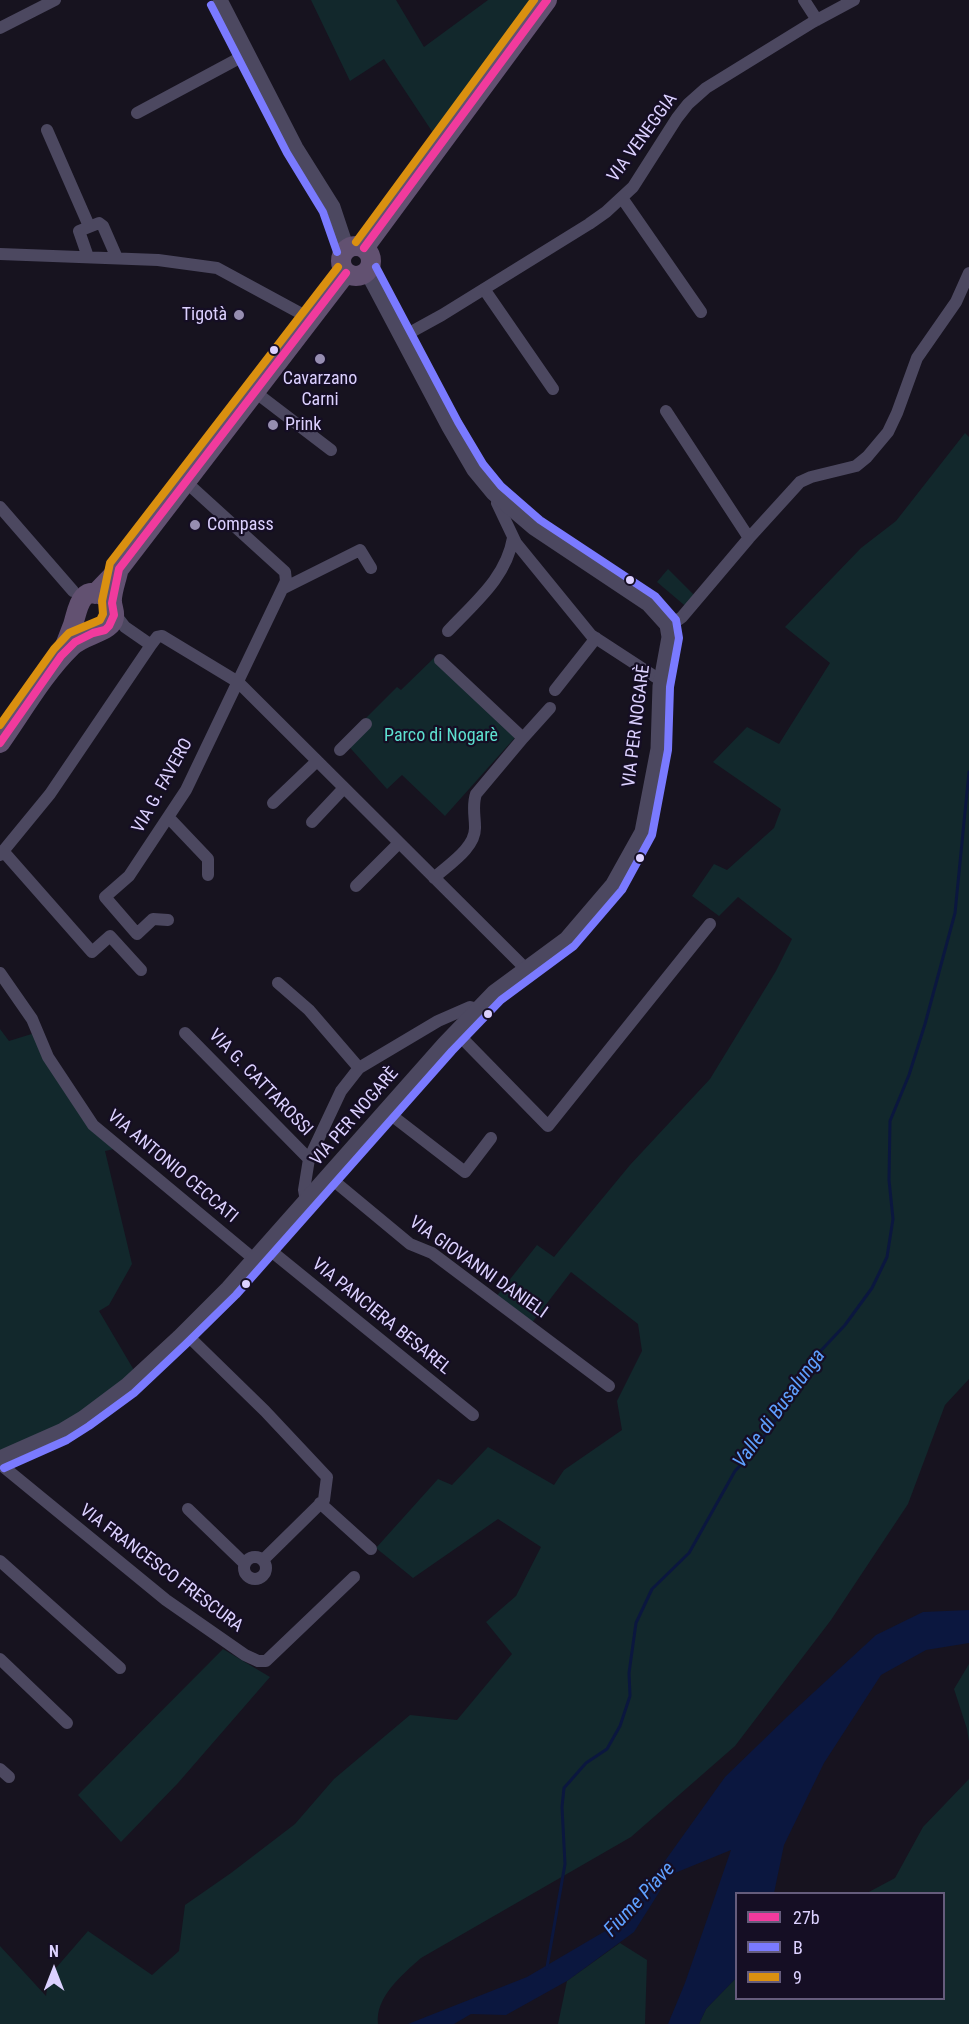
<!DOCTYPE html>
<html>
<head>
<meta charset="utf-8">
<style>
  body { margin:0 }
  #map { position:relative; width:969px; height:2024px; overflow:hidden; background:#17131f; font-family:"Roboto Condensed",sans-serif }
  canvas { display:block }
  .legend { position:absolute; left:735px; top:1892px; width:210px; height:108px; box-sizing:border-box; background:#150e24; border:2px solid #655c7c; margin:0; padding:8px 10px; list-style:none; font-size:18px; color:#dcd1ff }
  .legend li { display:flex; align-items:center; gap:12px; height:30px }
  .legend b { width:30px; border:2px solid #655c7c }
  .north { position:absolute; left:24px; top:1940px; width:60px; height:60px; -webkit-text-stroke:4px #150e24; paint-order:stroke; rotate:0deg; font-size:16px; font-weight:700; line-height:24px; text-align:center; color:#dcd1ff }
  .north::after { content:''; display:block; margin:auto; width:21px; height:27px; background:#dcd1ff; clip-path:polygon(50% 0,100% 100%,50% 72%,0 100%) }
</style>
</head>
<body>
<div id="map">
<canvas width="969" height="2024"></canvas>
<ul class="legend">
<li><b style="height:8px;background:#f13a9d"></b>27b</li>
<li><b style="height:8px;background:#7a7aff"></b>B</li>
<li><b style="height:8px;background:#da9010"></b>9</li>
</ul>
<div class="north">N</div>
</div>
<script>
const c = document.querySelector('canvas').getContext('2d');
c.lineJoin = 'round';
function paint(path, color) { c.fillStyle = color; c.fill(path, 'evenodd'); }
function strokePath(path, color, width, dash) { c.strokeStyle = color; c.lineWidth = width; c.lineCap = dash ? 'butt' : 'round'; c.setLineDash(dash || []); c.stroke(path); }
function label(font, color, halo, rows, align = 'center') {
  c.font = font + ' "Roboto Condensed",sans-serif'; c.lineWidth = 4.5; c.setLineDash([]); c.textBaseline = 'middle'; c.strokeStyle = halo; c.fillStyle = color; for (const [text, x, y, turn = 0] of rows) {
    c.save(); c.translate(x, y); c.rotate((+turn || 0) * Math.PI / 180); c.textAlign = isNaN(turn) ? turn : align; if (halo) c.strokeText(text, 0, 0); c.fillText(text, 0, 0); c.restore();
  }
}
paint(new Path2D(`
  M311 0H396L424 47 488 0H544L443 148 384 59 350 81Z
  M965 433 969 437V1379L945 1405 908 1504 831 1620 735 1746 631 1837 421 1958C402 1975 375 1997 378 2024H0V1946L46 1996 49 1976 88 1931 152 1975 179 1951 185 1905 231 1873 295 1824 334 1779 410 1715 457 1720 512 1654 486 1622 516 1596 541 1547 498 1519 413 1578 376 1548 438 1479 452 1485 488 1447 554 1485 564 1470 622 1430 617 1401 642 1351 638 1324 571 1272 531 1324 496 1297 537 1245 554 1257 630 1165 710 1079 776 971 792 939 738 897 719 916 692 896 714 864 727 870 774 828 781 809 713 762 747 727 779 744 830 663 785 627 861 548 896 521Z
  M668 569 698 599 690 610 657 582Z
  M435 657 519 733 445 816 402 775 387 789 344 741 342 742 397 687 401 690Z
  M0 1029 9 1041 38 1032 87 1114 119 1148 105 1151 132 1264 109 1305 99 1311 138 1377 88 1412 0 1454Z
  M223 1649 270 1677 178 1783 121 1842 78 1795Z
  M969 1664V1742L967 1729 954 1689Z
  M969 1779V2024H699L706 2009 736 1978V1998H944V1894L867 1893 895 1878 923 1827Z
  M620 1943 647 1960 645 2024H558L567 1981Z`), '#12282c');
paint(new Path2D(`
  M969 1610V1643L926 1650 881 1675 824 1763 784 1845 774 1893 736 1894V1978L706 2009 699 2024H668L685 1983 731 1850 670 1875 634 1932 567 1981 506 2015 471 2014 454 2024H408L527 1977 607 1930 662 1865 725 1777 788 1716 876 1635 923 1612Z`), '#0b173f');
strokePath(new Path2D(`
  M547 1967 565 1864 562 1807 564 1788 586 1763 607 1749 620 1726 630 1696 629 1673 636 1623 652 1589 689 1553 735 1471 755 1450 798 1387 814 1358 845 1325 872 1288 887 1257 893 1219 889 1180 890 1121 909 1075 925 1024 955 913 969 772`), '#0b173f', 3);
strokePath(new Path2D(`
  M804 0 817 20
  M0 28 55 0
  M137 113 247 54
  M47 130 89 226
  M622 198 701 312
  M0 254 158 260 217 268 311 319
  M88 257 79 231 99 223 103 226 117 258
  M484 289 553 389
  M402 337 442 315 589 224 606 212 633 187 677 118 688 104 706 88 813 22 854 0
  M255 392 331 450
  M666 411 749 538
  M499 499 497 503 516 543 591 635 660 680
  M0 507 73 591
  M284 588 360 550 371 568
  M114 613 125 627 151 645 157 637 162 636 238 682 526 969
  M667 625 675 622 682 617 749 538 800 482 811 477 856 466 867 457 888 432 897 413 917 358 956 302 969 273
  M448 631C475 602 506 578 513 538
  M555 690 596 638
  M523 738 550 708
  M340 750 366 724
  M273 803 317 761
  M169 818 208 859V875
  M312 822 344 788
  M3 851 92 952 110 936 141 970
  M0 855 50 794 151 645
  M434 878C448 865 476 848 475 827 475 816 472 805 476 794L523 738 440 660
  M356 886 399 843
  M168 920 153 919 137 934 105 897 129 876 186 790 286 581 285 572 186 482
  M0 973 32 1019 48 1057 93 1125 254 1259
  M278 983 309 1010 359 1068
  M456 1032 548 1126 710 924
  M185 1033 309 1159
  M386 1111 465 1172 491 1138
  M328 1176 410 1244 432 1253 609 1386
  M306 1201 304 1190 309 1159 341 1091 359 1068 438 1021 470 1007 478 1009
  M265 1246 473 1415
  M184 1332 265 1411 327 1477 324 1500 263 1560
  M0 1464 166 1600 245 1655 258 1661H266L354 1577
  M320 1503 371 1549
  M188 1509 245 1564
  M244 1568a11 11 0 1 1 22 0a11 11 0 1 1-22 0Z
  M0 1561 120 1668
  M0 1659 67 1723
  M0 1769 9 1777`), '#4c4860', 12);
strokePath(new Path2D(`
  M220 0 296 148 333 207 347 249
  M0 1458 63 1430 83 1418 127 1385 179 1337 228 1288 444 1044 494 992 566 939 613 884 642 832 658 749 660 686 669 637 667 625 648 604 534 528 493 493 474 470 449 427 367 272`), '#4c4860', 15);
strokePath(new Path2D(`
  M341 261a15 15 0 1 1 30 0a15 15 0 1 1-30 0Z
  M364 248 547 0
  M95 594 119 569 346 273
  M62 653C66 644 69 635 73 625 78 609 80 583 106 597
  M0 743C22 712 44 673 71 647 82 635 107 633 113 621 116 614 113 610 112 603 111 594 116 581 118 572`), '#625171', 20);
strokePath(new Path2D(`
  M364 248 547 0
  M0 743 61 656 75 642 93 633 105 630 109 626 114 615 112 603 119 569 346 273`), '#f13a9d', 8);
strokePath(new Path2D(`
  M211 5 287 153 323 212 337 252
  M4 1468 67 1440 89 1426 134 1393 186 1344 236 1295 452 1051 501 1000 574 946 622 890 652 835 668 750 670 687 679 638 676 620 655 596 540 520 501 486 483 464 458 422 376 267`), '#7a7aff', 8);
strokePath(new Path2D(`
  M356 242 534 0
  M0 725 54 649 69 633 100 620 103 614 102 601 110 563 338 267`), '#da9010', 8);
for (const [x, y, r, color] of [
  [239,315,6,"#978eb1"],
  [274,350,5,"#dcd1ff"],
  [320,359,6,"#978eb1"],
  [273,425,6,"#978eb1"],
  [195,525,6,"#978eb1"],
  [630,580,5,"#dcd1ff"],
  [640,858,5,"#dcd1ff"],
  [488,1014,5,"#dcd1ff"],
  [246,1284,5,"#dcd1ff"]
]) { const dot = new Path2D(); dot.arc(x, y, r, 0, 2 * Math.PI); c.fillStyle = color; c.fill(dot); strokePath(dot, '#150e24', 2); }
label('18px', '#dcd1ff', '#150e24', [
  ["VIA VENEGGIA",643,138,-54],
  ["VIA PER NOGARÈ",637,726,-83],
  ["VIA G. FAVERO",163,786,-61],
  ["VIA G. CATTAROSSI",260,1083,46],
  ["VIA PER NOGARÈ",355,1117,-49],
  ["VIA ANTONIO CECCATI",172,1167,40],
  ["VIA GIOVANNI DANIELI",478,1268,35],
  ["VIA PANCIERA BESAREL",381,1317,39],
  ["VIA FRANCESCO FRESCURA",161,1569,37]
]);
label('18px', '#dcd1ff', '#150e24', [
  ["Tigotà",227,315,"right"],
  ["Cavarzano",320,379,"center"],
  ["Carni",320,400,"center"],
  ["Prink",285,425],
  ["Compass",207,525]
], 'left');
label('18px', '#5de0d0', '#150e24', [
  ["Parco di Nogarè",441,736]
]);
label('italic 20px', '#5fa0ff', '#150e24', [
  ["Valle di Busalunga",780,1409,-54],
  ["Fiume Piave",640,1900,-47]
]);
</script>
</body>
</html>
